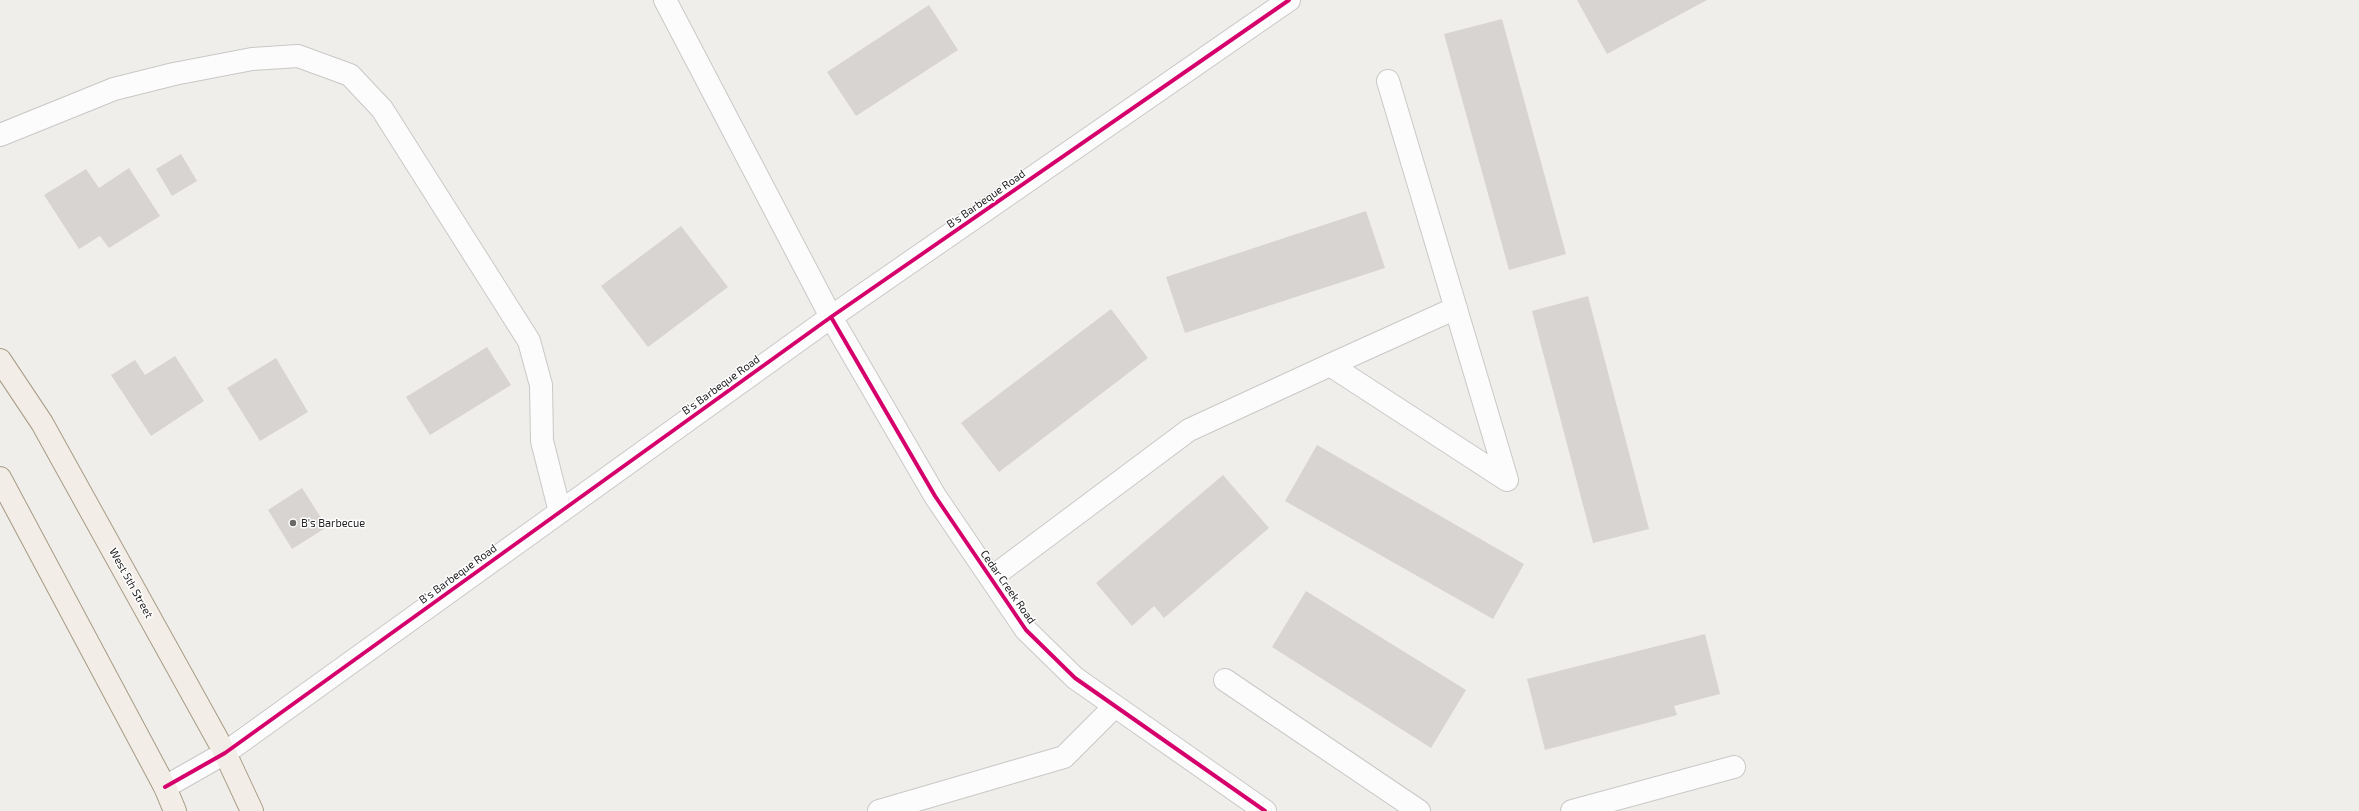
<!DOCTYPE html>
<html>
<head>
<meta charset="utf-8">
<style>
  body { margin:0 }
  canvas { display:block; background:#f0eeeb }
</style>
</head>
<body>
<canvas width="2359" height="811"></canvas>
<script>
const c = document.querySelector('canvas').getContext('2d');
c.lineJoin = 'round';
function paint(path, color) { c.fillStyle = color; c.fill(path, 'evenodd'); }
function strokePath(path, color, width, dash) { c.strokeStyle = color; c.lineWidth = width; c.lineCap = dash ? 'butt' : 'round'; c.setLineDash(dash || []); c.stroke(path); }
function label(font, color, halo, rows, align = 'center') {
  c.font = font + ' "Exo 2",sans-serif'; c.lineWidth = 3; c.setLineDash([]); c.textBaseline = 'middle'; c.strokeStyle = halo; c.fillStyle = color; for (const [text, x, y, turn = 0] of rows) {
    c.save(); c.translate(x, y); c.rotate((+turn || 0) * Math.PI / 180); c.textAlign = isNaN(turn) ? turn : align; if (halo) c.strokeText(text, 0, 0); c.fillText(text, 0, 0); c.restore();
  }
}
paint(new Path2D(`
  M1577 0H1707L1607 54Z
  M929 5 958 50 856 116 827 72Z
  M1502 19 1566 254 1509 270 1444 34Z
  M181 154 197 181 172 196 156 169Z
  M129 168 160 216 109 248 100 236 79 249 44 195 86 169 99 188Z
  M1366 211 1385 268 1185 333 1166 277Z
  M681 226 728 287 648 347 601 286Z
  M1588 296 1649 529 1593 543 1532 311Z
  M1111 309 1148 358 999 472 961 423Z
  M487 347 511 385 430 435 406 397Z
  M175 356 204 401 151 436 111 375 135 360 145 375Z
  M276 358 308 412 260 441 227 388Z
  M1317 445 1524 564 1493 619 1285 501Z
  M1223 475 1269 528 1164 618 1154 606 1132 626 1096 583Z
  M302 488 327 527 292 549 268 510Z
  M1306 591 1466 690 1431 748 1272 647Z
  M1705 634 1720 694 1674 706 1677 715 1545 750 1527 679Z`), '#d7d4d2');
const minor = new Path2D(`
  M665 0 831 317 935 496 1026 630 1075 678 1265 811
  M0 135 114 89 174 74 252 59 298 56 350 75 382 109 529 341 541 385 542 441 560 512
  M1330 365 1456 308
  M991 578 1189 430 1330 365 1507 480 1388 81
  M1225 680 1419 811
  M165 787 225 753 831 317 1289 0
  M879 811 1064 757 1115 706
  M1572 811 1734 767`);
const major = new Path2D(`
  M0 360 42 423 225 753 252 811
  M0 478 165 787 175 811`);
strokePath(minor, '#c9c8c7', 24);
strokePath(major, '#a79c86', 24);
strokePath(minor, '#fdfcfc', 22);
strokePath(major, '#f3ede7', 22);
strokePath(new Path2D(`
  M831 317 935 496 1026 630 1075 678 1265 811
  M165 787 225 753 831 317 1289 0`), '#d6006c', 4);
for (const [x, y, r, color] of [
  [293,523,4,"#6a6968"]
]) { const dot = new Path2D(); dot.arc(x, y, r, 0, 2 * Math.PI); c.fillStyle = color; c.fill(dot); strokePath(dot, '#fff', 1.5); }
label('11px', '#222', '#fff', [
  ["B's Barbeque Road",986,199,-35],
  ["B's Barbeque Road",721,385,-36],
  ["B's Barbeque Road",458,574,-36],
  ["West 5th Street",131,583,61],
  ["Cedar Creek Road",1008,587,55]
]);
label('11px', '#222', '#fff', [
  ["B's Barbecue",301,523]
], 'left');
</script>
</body>
</html>
